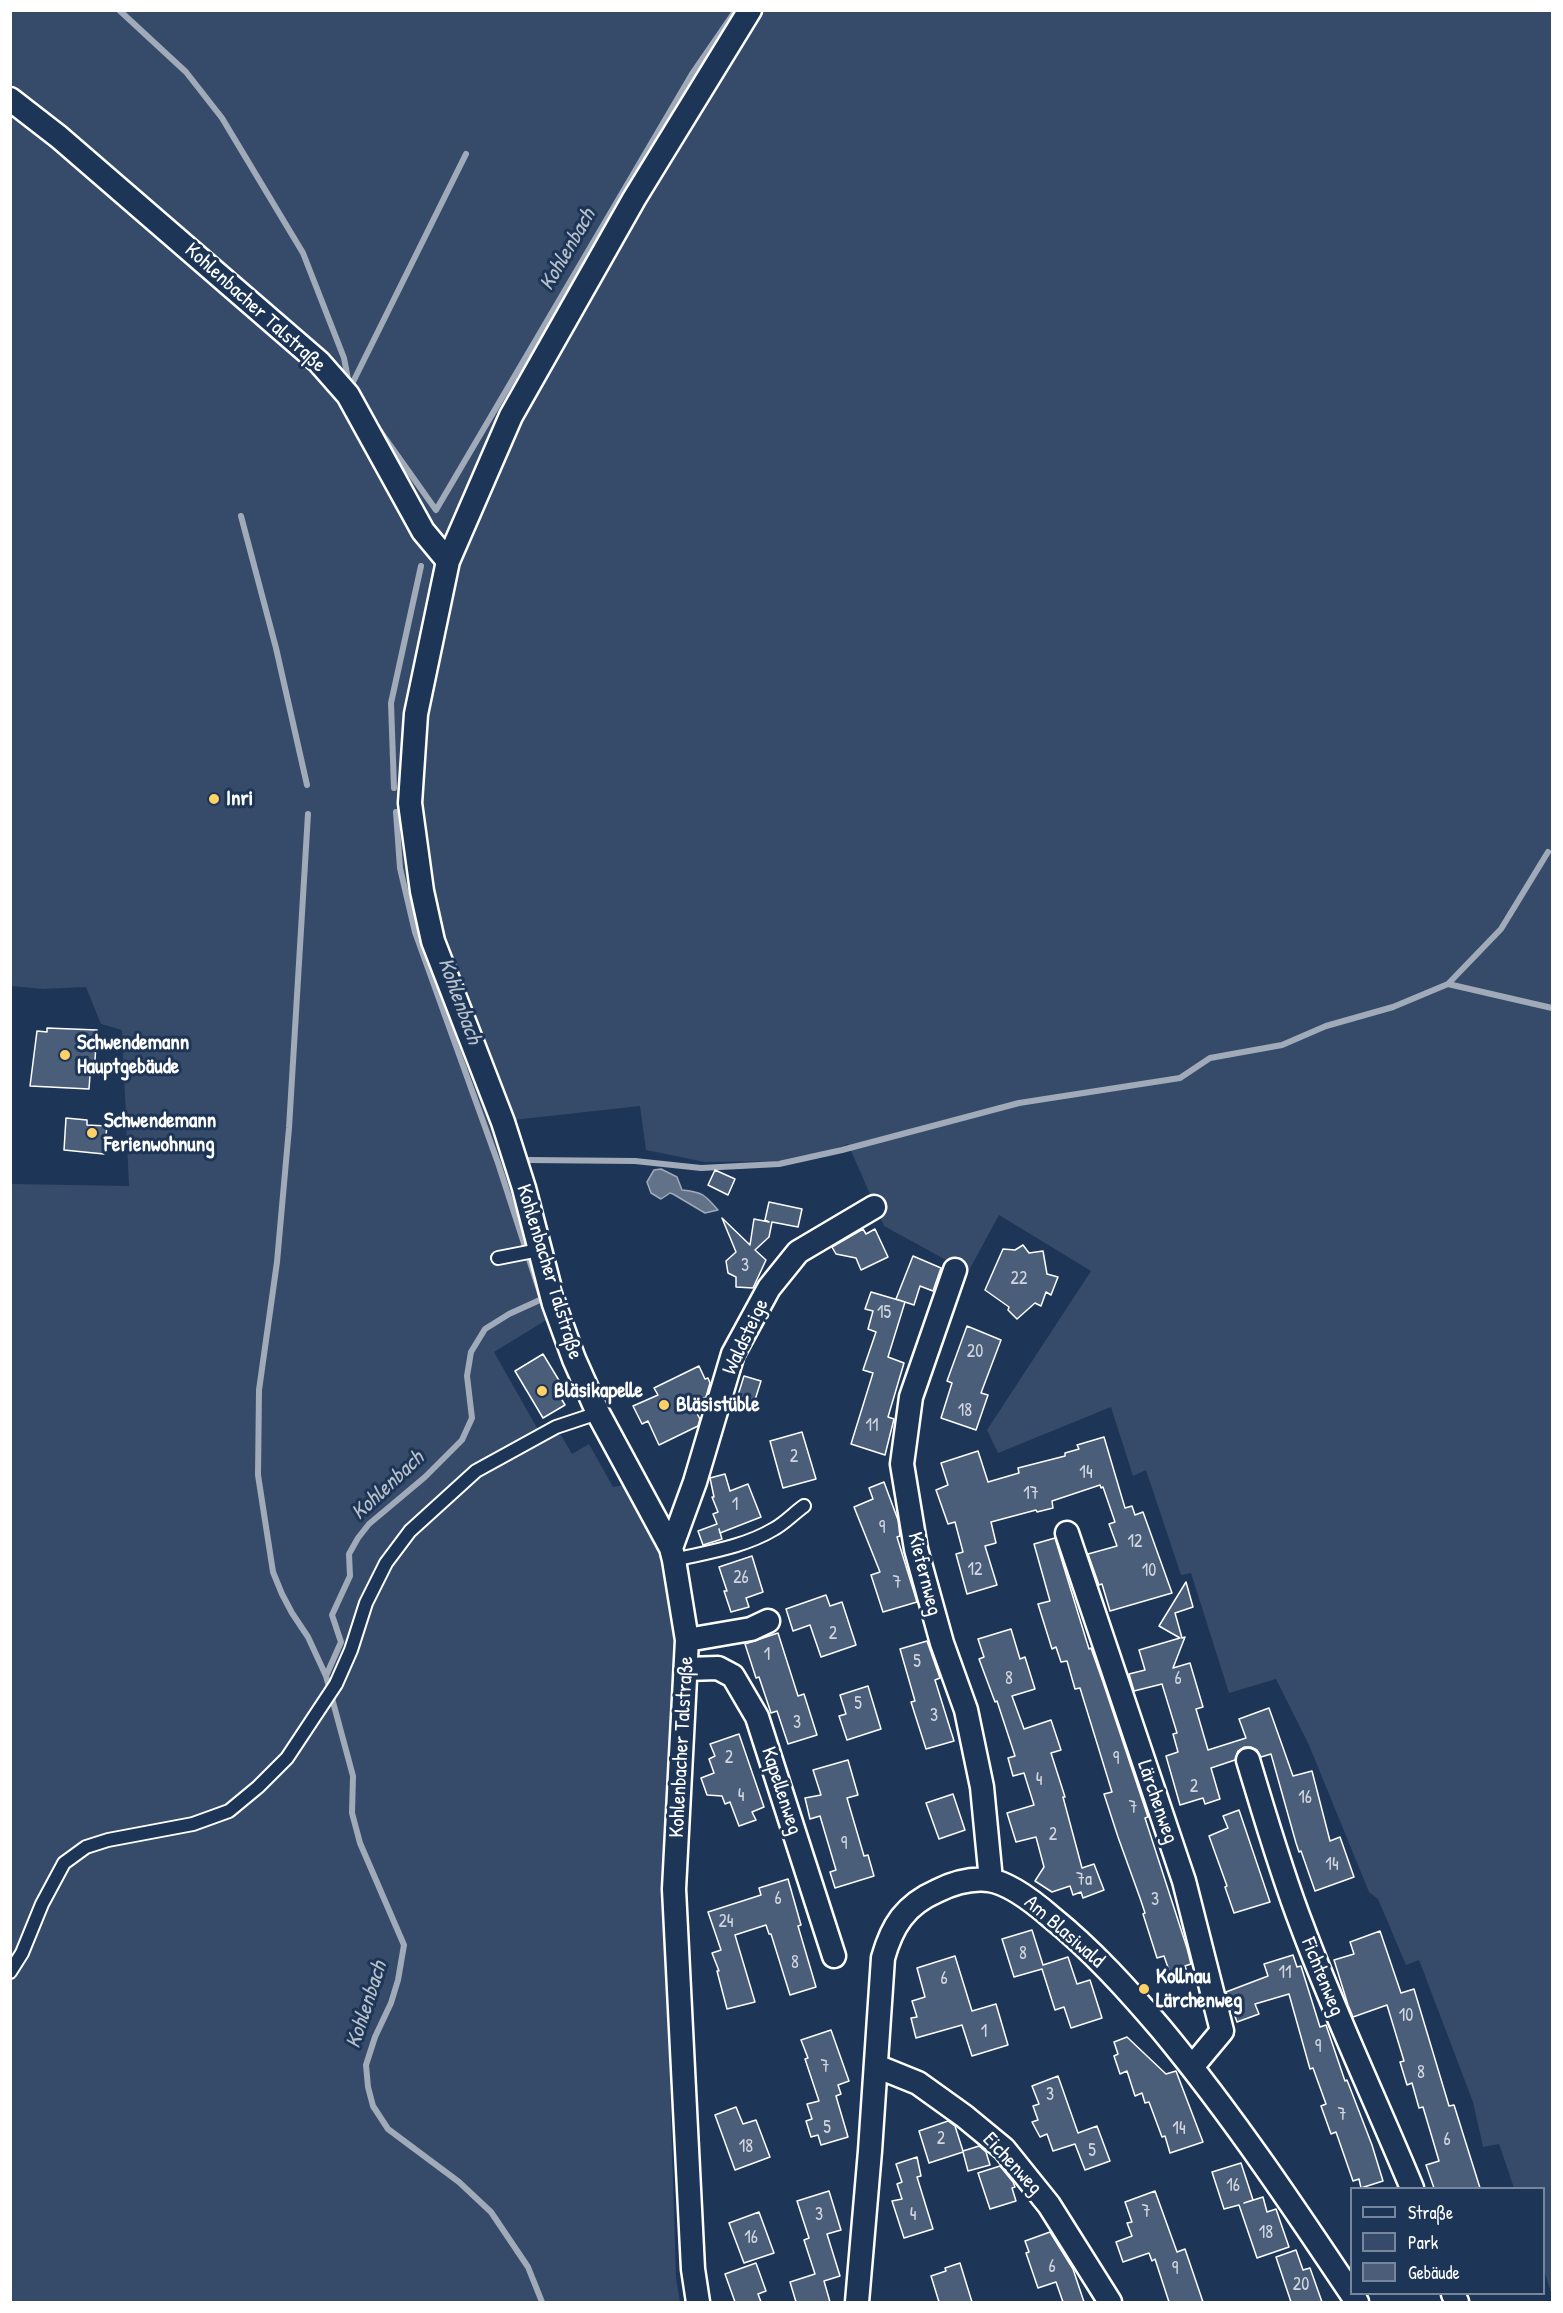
<!DOCTYPE html>
<html>
<head>
<meta charset="utf-8">
<style>
  body { margin:0 }
  #map { position:relative; width:1563px; height:2313px; overflow:hidden; background:#1d3557; font-family:"Patrick Hand",sans-serif }
  canvas { display:block }
  .frame { position:absolute; inset:0; border:12px solid #fff; pointer-events:none }
  .legend { position:absolute; left:1350px; top:2187px; width:195px; height:108px; box-sizing:border-box; background:#1d3557; border:2px solid #77869a; margin:0; padding:8px 10px; list-style:none; font-size:18px; color:#fff }
  .legend li { display:flex; align-items:center; gap:12px; height:30px }
  .legend b { width:30px; border:2px solid #77869a }
</style>
</head>
<body>
<div id="map">
<canvas width="1563" height="2313"></canvas>
<div class="frame"></div>
<ul class="legend">
<li><b style="height:8px;background:#1d3557"></b>Straße</li>
<li><b style="height:16px;background:#364b69"></b>Park</li>
<li><b style="height:16px;background:#4a5d79"></b>Gebäude</li>
</ul>
</div>
<script>
const c = document.querySelector('canvas').getContext('2d');
c.lineJoin = 'round';
function paint(path, color) { c.fillStyle = color; c.fill(path, 'evenodd'); }
function strokePath(path, color, width, dash) { c.strokeStyle = color; c.lineWidth = width; c.lineCap = dash ? 'butt' : 'round'; c.setLineDash(dash || []); c.stroke(path); }
function label(font, color, halo, rows, align = 'center') {
  c.font = font + ' "Patrick Hand",sans-serif'; c.lineWidth = 6; c.setLineDash([]); c.textBaseline = 'middle'; c.strokeStyle = halo; c.fillStyle = color; for (const [text, x, y, turn = 0] of rows) {
    c.save(); c.translate(x, y); c.rotate((+turn || 0) * Math.PI / 180); c.textAlign = isNaN(turn) ? turn : align; if (halo) c.strokeText(text, 0, 0); c.fillText(text, 0, 0); c.restore();
  }
}
paint(new Path2D(`
  M11 11H1552V2296L1544 2270V2188H1514L1499 2144 1483 2147 1473 2102 1419 1960 1406 1965 1378 1899 1369 1892 1309 1745 1276 1679 1229 1693 1191 1573 1181 1575 1146 1470 1133 1476 1111 1407 998 1453 987 1430 1091 1271 999 1215 968 1272 884 1226 848 1144 801 1161 705 1162 646 1150 640 1106 513 1120 445 943 431 891 421 802 427 715 446 573 410 803V892L422 942 515 1188 548 1319 494 1352 541 1435 556 1427 572 1454 589 1444 613 1487 624 1485 665 1556 675 1638 664 1893 676 2278 680 2302H11V1184L129 1186 122 1030 101 1024 86 987 43 989 11 986Z`), '#364b69');
const water = new Path2D(`
  M661 1169 677 1177 682 1190C703 1192 705 1195 718 1210L705 1213 673 1194 670 1193 661 1199 651 1193 647 1182 654 1170Z`);
paint(water, '#617289');
strokePath(water, '#a0aab8', 1.5);
strokePath(new Path2D(`
  M119 10 186 72 222 118 303 253 344 358 349 384
  M350 388 466 154
  M380 431 436 510 692 74 736 10
  M241 516 276 648 307 785
  M394 788 391 703 421 566
  M396 812 400 868 415 932 498 1163 542 1299 509 1314 485 1329 471 1352 467 1376 472 1418 462 1440 425 1477 369 1524 358 1538 349 1554 350 1576 332 1615 341 1642 326 1676 353 1776 352 1813 360 1843 404 1945 398 1980 391 2003 375 2037 366 2065 368 2087 373 2106 388 2129 459 2182 491 2212 528 2267 542 2302
  M308 814 289 1128 277 1262 259 1390 258 1475 273 1572 282 1594 292 1613 308 1637 326 1676
  M1448 984 1552 1008
  M528 1160 635 1161 701 1168 779 1164 842 1150 1019 1103 1180 1078 1210 1058 1282 1045 1326 1026 1393 1007 1448 984 1501 929 1548 852`), '#a0aab8', 6);
const building = new Path2D(`
  M47 1028 97 1030 94 1075H90L89 1089 30 1086 37 1031 47 1032Z
  M66 1118 87 1120V1125L107 1126 104 1154 64 1150Z
  M715 1170 735 1179 728 1195 708 1185Z
  M769 1202 802 1209 798 1227 772 1222 769 1237 755 1250 766 1260 753 1288 736 1287V1277L728 1273 726 1261 736 1252 722 1218 750 1245 754 1219 769 1222 765 1220Z
  M863 1229 866 1234 875 1229 888 1257 861 1270 856 1258 836 1254 832 1247Z
  M1023 1245 1029 1253 1043 1251 1047 1274 1058 1277 1051 1295 1046 1292 1041 1306 1035 1303 1017 1319 1008 1310 1009 1307 985 1290 1003 1249 1015 1250Z
  M913 1256 941 1268 933 1291 920 1286 914 1305 896 1299Z
  M871 1292 905 1302 888 1357 904 1363 888 1417 894 1419 885 1455 851 1444 873 1373 863 1370 876 1332 868 1329 873 1311 865 1309Z
  M967 1326 1001 1340 981 1393 988 1395 976 1430 941 1418 952 1383 947 1381Z
  M543 1354 560 1382 554 1386 565 1405 543 1418 515 1371Z
  M699 1366 705 1379 708 1378 710 1383 706 1397 692 1404 700 1419 698 1426 659 1445 648 1421 642 1424 633 1406 658 1395 654 1388Z
  M744 1376 761 1381 755 1400 738 1395Z
  M802 1432 816 1479 783 1488 770 1441Z
  M1104 1437 1125 1508 1132 1506 1135 1515 1143 1512 1172 1593 1110 1611 1102 1584 1099 1585 1088 1554 1117 1546 1109 1524 1115 1522 1103 1487 1101 1488 1100 1485 1052 1501 1053 1508 1037 1512 1036 1510 991 1522 996 1543 985 1546 997 1585 967 1594 956 1554 963 1552 955 1522 948 1524 936 1490 948 1485 941 1463 978 1451 988 1482 1019 1473 1018 1468 1065 1456V1453L1079 1449 1077 1445Z
  M725 1474 730 1491 748 1484 761 1517 720 1533 719 1529 722 1539 703 1545 698 1531 717 1524 713 1514 718 1512 712 1497H714L710 1478Z
  M884 1482 898 1520 900 1536 897 1537 917 1602 883 1612 871 1575 880 1572 854 1507 873 1499 869 1488Z
  M1055 1538 1089 1649 1091 1648 1103 1682 1148 1817 1145 1818 1187 1948 1191 1964 1185 1966 1189 1977 1173 1982 1164 1956 1157 1958 1143 1914 1145 1913 1140 1898 1118 1837 1104 1794 1112 1792 1080 1688 1075 1689 1067 1661 1061 1662 1056 1647 1052 1649 1038 1604 1050 1601 1034 1544Z
  M752 1556 763 1592 746 1598 749 1607 731 1612 724 1591H727L719 1567Z
  M1186 1582 1193 1607 1175 1613 1182 1638 1185 1637 1173 1668 1190 1663 1203 1707 1196 1709 1208 1750 1246 1738 1239 1719 1269 1708 1293 1776 1312 1771 1330 1841 1340 1837 1354 1877 1315 1891 1301 1851 1299 1852 1296 1843 1271 1754 1261 1757 1257 1750 1251 1747H1244L1238 1751 1235 1760 1211 1768 1220 1799 1205 1804 1203 1798 1180 1805 1166 1756 1178 1752 1173 1734 1177 1733 1162 1684 1134 1691 1129 1674 1145 1670 1139 1650 1180 1638 1159 1626Z
  M826 1595 830 1606 842 1602 856 1645 821 1657 810 1625 793 1631 786 1609Z
  M1011 1629 1020 1659 1025 1657 1035 1689 1012 1696 1024 1729 1051 1720 1061 1750 1051 1753 1065 1797H1063L1082 1868 1094 1864 1104 1890 1083 1898 1081 1892 1073 1895 1070 1886 1052 1892 1035 1881 1044 1867 1036 1837 1016 1842 1007 1813 1034 1805 1024 1773 1013 1776 1008 1758 1015 1756 997 1701 995 1702 979 1659 984 1657 978 1639Z
  M778 1633 798 1696 804 1694 817 1735 788 1744 777 1711 771 1713 759 1677 756 1678 745 1644Z
  M927 1641 940 1678 935 1680 954 1741 926 1749 911 1702 915 1701 900 1649Z
  M868 1686 881 1729 847 1740 839 1716 846 1714 840 1695Z
  M739 1734 764 1807 752 1812 756 1820 739 1826 730 1802 725 1804 722 1796 707 1795 701 1778 714 1773 709 1759 715 1756 710 1744Z
  M848 1760 858 1795 847 1798 864 1856 868 1855 874 1876 835 1888 830 1872 836 1870 820 1816 810 1819 805 1798 821 1795 813 1770Z
  M953 1794 965 1830 939 1839 926 1803Z
  M1239 1810 1270 1902 1234 1913 1225 1887 1227 1886 1209 1836 1228 1828 1223 1816Z
  M788 1879 801 1925 798 1926 816 1987 790 1995 771 1934H769L766 1925 735 1935 755 2002 727 2009 717 1971H719L712 1953 721 1950 708 1912 761 1895 759 1888Z
  M1032 1930 1043 1965 1068 1957 1077 1984 1090 1980 1102 2018 1071 2028 1064 2007 1055 2010 1042 1969 1014 1977 1002 1939Z
  M1380 1931 1401 1993 1414 1989 1449 2106 1454 2105 1480 2188H1434L1426 2165 1439 2161 1423 2107 1419 2108 1412 2083 1407 2085 1400 2062 1404 2061 1387 2005 1353 2017 1348 2005 1334 1960 1354 1954 1350 1942Z
  M1293 1955 1297 1967 1301 1966 1320 2027 1326 2025 1345 2081 1347 2080 1372 2145 1383 2181 1361 2188 1359 2179 1353 2181 1336 2132 1331 2134 1321 2106 1326 2104 1313 2068 1310 2069 1289 1994 1255 2004 1259 2014 1237 2022 1226 1992 1268 1976 1264 1964Z
  M955 1956 972 2011 996 2004 1008 2045 972 2056 962 2025 916 2038 911 2018 917 2017 912 2001 925 1997 917 1968Z
  M831 2030 849 2081 838 2085 841 2094 836 2096 848 2137 821 2145 818 2135 811 2137 806 2121 812 2119 807 2104 819 2101 805 2059 808 2058 801 2040Z
  M1127 2037 1166 2074 1176 2071 1203 2142 1170 2153 1165 2136 1162 2137 1149 2102 1145 2103 1142 2093 1135 2096 1127 2071 1120 2074 1114 2056 1118 2054 1114 2042Z
  M1058 2076 1078 2133 1097 2126 1110 2161 1085 2170 1075 2144 1053 2151 1047 2134 1040 2137 1032 2122 1038 2120 1033 2106 1039 2104 1032 2086Z
  M736 2107 743 2124 756 2120 770 2157 735 2170 715 2115Z
  M948 2121 955 2126 963 2151 979 2146 986 2152 990 2165 968 2171 963 2152 929 2163 919 2131Z
  M917 2157 921 2176 917 2177 933 2229 904 2238 892 2201 902 2199 897 2184 902 2182 896 2164Z
  M1241 2163 1253 2200 1244 2203 1263 2197 1267 2212 1276 2209 1289 2247 1257 2258 1239 2205 1224 2209 1212 2172Z
  M1000 2166 1013 2182 1015 2187 1012 2188 1016 2201 990 2209 978 2173Z
  M829 2191 841 2230 827 2234 840 2276 824 2281 830 2302H796L790 2282 815 2274 804 2240 809 2238 797 2201Z
  M1155 2191 1177 2252 1185 2249 1203 2302H1169L1155 2259 1152 2261 1149 2253 1123 2262 1116 2242 1132 2236 1127 2223 1132 2222 1125 2202Z
  M759 2212 774 2253 744 2263 729 2223Z
  M1050 2232 1073 2269 1084 2302H1063L1056 2282 1038 2288 1026 2253 1029 2252 1025 2241Z
  M1296 2250 1303 2270 1310 2268 1322 2302H1291L1276 2257Z
  M756 2263 766 2291 758 2294 761 2302H735L725 2274Z
  M960 2263 972 2302H939L931 2276 946 2271 945 2268Z`);
paint(building, '#4a5d79');
strokePath(building, '#fff', 1.5);
const lane = new Path2D(`
  M498 1258 539 1250
  M674 1560C708 1552 744 1547 774 1529 785 1523 794 1513 804 1506
  M10 1972 22 1953 42 1904 64 1863 86 1847 108 1840 193 1824 229 1811 258 1787 287 1758 336 1684 351 1650 366 1603 386 1563 410 1531 476 1471 556 1427 598 1413`);
const street = new Path2D(`
  M10 99 59 137 319 362 348 395 423 531 448 561
  M955 1270 911 1397 902 1464 916 1549 942 1643 966 1710 982 1787 991 1880
  M1067 1533 1184 1881 1222 2031 1192 2067
  M671 1548 695 1482 733 1354 769 1288 798 1252 874 1207
  M687 1640 751 1629 768 1621
  M686 1669 718 1668 733 1676 757 1717 834 1956
  M1248 1760C1265 1816 1281 1872 1302 1926 1335 2015 1376 2101 1412 2188
  M876 2066 918 2083 964 2116 1004 2149 1049 2205 1110 2302
  M1453 2294 1457 2302
  M698 2302 693 2269 674 1889 687 1640 674 1560 671 1548 598 1413 574 1359 554 1304 524 1188 503 1122 433 941 422 891 410 803 416 714 448 561 511 416 634 199 750 10
  M857 2302 870 2151 883 1958C892 1926 905 1905 937 1891 953 1883 971 1878 989 1880 1009 1883 1036 1904 1051 1917 1092 1950 1128 1990 1162 2030 1233 2116 1295 2209 1357 2302`);
strokePath(lane, '#fff', 16);
strokePath(street, '#fff', 27);
strokePath(lane, '#1d3557', 12);
strokePath(street, '#1d3557', 22);
for (const [x, y, r, color] of [
  [214,799,6,"#ffd166"],
  [65,1055,6,"#ffd166"],
  [92,1133,6,"#ffd166"],
  [542,1391,6,"#ffd166"],
  [664,1405,6,"#ffd166"],
  [1144,1989,6,"#ffd166"]
]) { const dot = new Path2D(); dot.arc(x, y, r, 0, 2 * Math.PI); c.fillStyle = color; c.fill(dot); strokePath(dot, '#1d3557', 2); }
label('18px', '#d2d6de', null, [
  ["3",745,1266],
  ["22",1019,1279],
  ["15",884,1313],
  ["20",975,1352],
  ["18",965,1411],
  ["11",872,1426],
  ["2",794,1457],
  ["14",1086,1473],
  ["17",1031,1494],
  ["1",735,1505],
  ["9",882,1528],
  ["12",1135,1542],
  ["12",975,1570],
  ["10",1149,1571],
  ["26",741,1578],
  ["7",897,1583],
  ["2",833,1634],
  ["1",767,1655],
  ["5",917,1662],
  ["8",1009,1679],
  ["6",1178,1679],
  ["5",858,1704],
  ["3",934,1716],
  ["3",797,1723],
  ["2",729,1758],
  ["9",1116,1759],
  ["4",1039,1780],
  ["2",1194,1787],
  ["4",741,1796],
  ["16",1305,1798],
  ["7",1133,1808],
  ["2",1053,1835],
  ["9",844,1844],
  ["14",1332,1865],
  ["7a",1084,1880],
  ["6",778,1899],
  ["3",1155,1900],
  ["24",726,1922],
  ["8",1023,1954],
  ["8",795,1963],
  ["11",1285,1973],
  ["6",944,1979],
  ["10",1406,2016],
  ["1",984,2032],
  ["9",1318,2047],
  ["7",825,2067],
  ["8",1421,2073],
  ["3",1050,2095],
  ["7",1342,2115],
  ["5",827,2128],
  ["14",1179,2129],
  ["2",941,2139],
  ["6",1447,2140],
  ["18",746,2147],
  ["5",1092,2151],
  ["16",1233,2186],
  ["7",1146,2212],
  ["3",819,2215],
  ["4",913,2215],
  ["18",1266,2233],
  ["16",751,2238],
  ["6",1052,2267],
  ["9",1175,2269],
  ["20",1301,2285]
]);
label('21px', '#fff', '#1d3557', [
  ["Kohlenbacher Talstraße",255,308,42],
  ["Kohlenbacher Talstraße",549,1272,73],
  ["Waldsteige",746,1337,-65],
  ["Kiefernweg",924,1574,76],
  ["Kohlenbacher Talstraße",682,1747,-87],
  ["Kapellenweg",781,1791,72],
  ["Lärchenweg",1157,1802,71],
  ["Am Blasiwald",1064,1932,41],
  ["Fichtenweg",1322,1977,68],
  ["Eichenweg",1012,2164,47]
]);
label('bold 21px', '#fff', '#1d3557', [
  ["Inri",226,799],
  ["Schwendemann",77,1043],
  ["Hauptgebäude",77,1067],
  ["Schwendemann",104,1121],
  ["Ferienwohnung",104,1145],
  ["Bläsikapelle",554,1391],
  ["Bläsistüble",676,1405],
  ["Kollnau",1156,1977],
  ["Lärchenweg",1156,2001]
], 'left');
label('italic 22px', '#b8c0ca', '#1d3557', [
  ["Kohlenbach",568,250,-60],
  ["Kohlenbach",459,1001,70],
  ["Kohlenbach",388,1486,-43],
  ["Kohlenbach",367,2005,-72]
]);
</script>
</body>
</html>
